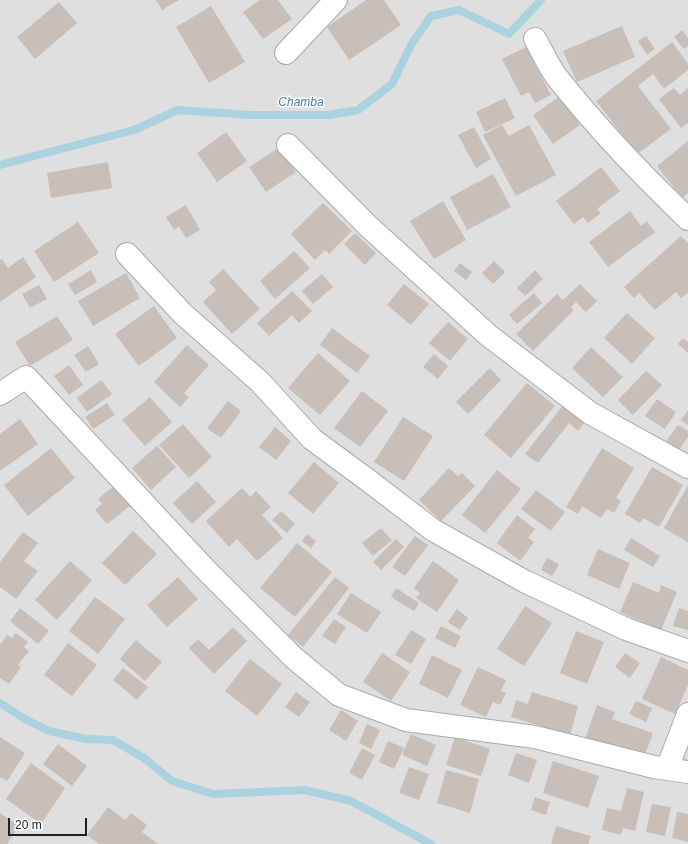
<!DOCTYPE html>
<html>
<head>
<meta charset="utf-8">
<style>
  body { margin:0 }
  #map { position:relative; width:688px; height:844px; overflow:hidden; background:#f2efe9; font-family:Helvetica,sans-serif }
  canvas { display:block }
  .scale { position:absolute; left:8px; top:818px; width:79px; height:18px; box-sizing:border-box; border:2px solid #222; border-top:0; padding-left:5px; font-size:12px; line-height:14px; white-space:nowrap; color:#222; -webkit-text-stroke:3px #fff; paint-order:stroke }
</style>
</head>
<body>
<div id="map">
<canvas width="688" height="844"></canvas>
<div class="scale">20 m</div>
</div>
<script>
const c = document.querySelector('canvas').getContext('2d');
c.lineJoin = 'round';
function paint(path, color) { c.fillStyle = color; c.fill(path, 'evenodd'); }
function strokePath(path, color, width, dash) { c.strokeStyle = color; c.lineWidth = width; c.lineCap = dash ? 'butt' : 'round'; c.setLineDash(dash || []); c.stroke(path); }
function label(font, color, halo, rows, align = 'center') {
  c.font = font + ' Helvetica,sans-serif'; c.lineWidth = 3; c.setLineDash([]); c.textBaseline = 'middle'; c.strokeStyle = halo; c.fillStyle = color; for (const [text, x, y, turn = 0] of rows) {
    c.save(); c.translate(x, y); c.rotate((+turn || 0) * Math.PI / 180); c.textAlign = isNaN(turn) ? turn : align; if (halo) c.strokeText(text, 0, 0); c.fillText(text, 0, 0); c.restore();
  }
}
paint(new Path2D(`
  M0 0H688V844H0Z`), '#e0dfdf');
strokePath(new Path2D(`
  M0 165 134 130 178 110 250 115H329L358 110 392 84 411 45 431 16 459 10 509 34 541 0
  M0 703 25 719 49 731 86 739 113 740 144 758 172 781 213 794 305 790 351 801 431 844`), '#aad3df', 8);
paint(new Path2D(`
  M156 0H179L162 10Z
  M260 0H278L292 19 263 39 243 12Z
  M366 0H384L401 25 349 60 327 27Z
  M59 2 77 23 35 59 17 37Z
  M211 6 245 62 209 83 176 27Z
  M622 26 635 57 577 82 563 51Z
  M682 30 688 38V46L684 49 674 37Z
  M646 36 655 49 647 55 638 41Z
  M672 42 688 64V70L664 89 653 74 638 86 671 129 637 154 596 101Z
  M526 47 551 95 535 103 529 92 521 96 502 59Z
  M674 88 680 95 688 88V123L681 128 659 99Z
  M559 97 580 125 553 144 533 115Z
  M505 98 515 118 485 132 476 112Z
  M502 125 509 136 529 125 556 175 516 196 483 135Z
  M474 127 491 159 476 168 458 135Z
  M226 132 247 161 217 182 197 153Z
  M688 141V193L682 198 657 166Z
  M280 147 296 172 266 192 249 167Z
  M108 162 112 188 51 198 47 173Z
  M601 167 620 191 597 209 601 213 588 223 583 217 574 224 556 201Z
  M493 174 511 207 467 230 450 197Z
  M443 201 466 240 434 259 410 221Z
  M323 203 352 231 329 254 325 250 315 260 291 234Z
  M186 205 200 230 186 238 179 226 174 230 166 217Z
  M630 211 641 226 647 221 655 232 608 267 589 242Z
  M78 222 99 253 54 282 34 251Z
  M355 233 376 253 365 265 344 244Z
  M681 236 688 243V293L681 298 676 292 655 310 639 293 634 298 624 287Z
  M294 251 310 268 275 299 260 281Z
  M23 257 36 277 0 302V260L2 259 8 268Z
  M494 261 505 272 493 284 482 273Z
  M460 263 472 272 466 280 454 271Z
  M223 269 260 309 232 334 203 302 216 290 209 282Z
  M91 270 97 282 75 295 68 284Z
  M535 270 543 279 525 296 517 288Z
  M126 273 140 298 93 326 78 301Z
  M322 274 333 287 313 304 302 291Z
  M404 284 429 304 411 325 387 305Z
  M580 284 597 301 586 312 576 302 571 307 574 310 533 351 516 334 557 294 563 300Z
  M39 285 47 299 30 308 22 294Z
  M292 291 312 311 299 323 292 315 269 336 257 323Z
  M534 293 542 303 517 324 509 315Z
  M154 306 177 338 139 366 115 334Z
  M627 313 655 338 632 364 604 338Z
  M57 316 73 340 30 366 15 342Z
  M448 322 468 339 450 361 429 343Z
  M332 328 370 356 357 373 320 345Z
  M683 338 688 342V353L678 344Z
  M187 345 209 365 184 393 189 397 180 407 154 382Z
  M88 346 99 364 86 372 74 355Z
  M591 347 623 377 603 397 572 368Z
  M318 353 350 381 320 415 288 388Z
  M434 354 448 366 438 379 423 367Z
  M69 365 83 385 69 395 54 376Z
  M490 368 501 380 468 414 456 402Z
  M646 371 662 385 633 415 618 400Z
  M101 380 112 394 87 412 77 398Z
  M527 383 555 406 511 458 484 435Z
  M362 391 388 411 360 447 334 428Z
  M150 397 172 422 145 446 122 420Z
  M657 399 676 412 665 429 645 416Z
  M228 401 241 411 221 438 207 428Z
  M107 403 115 415 93 429 85 417Z
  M564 404 586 421 578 431 569 423 538 463 525 454Z
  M688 410V425L681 420Z
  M403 417 433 436 404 481 374 462Z
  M20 419 38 444 0 471V434Z
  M183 424 212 457 189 478 159 445Z
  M678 425 688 431V437L677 453 664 444Z
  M275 427 291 441 276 460 259 447Z
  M157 446 176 467 151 490 132 468Z
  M51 448 75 478 28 516 4 485Z
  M602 448 634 468 616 498 621 501 614 513 607 509 601 518 582 506 578 514 566 507Z
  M314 462 339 483 313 514 288 493Z
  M652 467 683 485 659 527 643 518 640 523 625 514Z
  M449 468 458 476 462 473 475 486 441 521 419 500Z
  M497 470 521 489 485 533 462 515Z
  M197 481 216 502 192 524 173 503Z
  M115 485 131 505 107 524 95 510 102 504 98 499Z
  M688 485V542L664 528Z
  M242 488 250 497 256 491 271 507 262 515 283 538 257 561 237 539 229 547 206 521Z
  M536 490 565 512 551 531 521 509Z
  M281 511 295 524 287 533 272 520Z
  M517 515 535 529 528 538 534 542 520 561 497 543Z
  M381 528 392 540 373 556 362 543Z
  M133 531 157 554 125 585 102 563Z
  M23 532 38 543 24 561 38 571 16 599 0 587V562Z
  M307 534 316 541 311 548 302 541Z
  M415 536 428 545 405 576 392 567Z
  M631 538 660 556 653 567 624 550Z
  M396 539 404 547 381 570 373 562Z
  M297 543 332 572 295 617 260 588Z
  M598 549 630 563 619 589 587 575Z
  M547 558 559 564 552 576 541 570Z
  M70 561 92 580 57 620 35 600Z
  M433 561 459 580 437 612 416 598 420 593 414 588Z
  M178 577 198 599 167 627 147 605Z
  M335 577 349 588 303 647 288 635Z
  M633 582 659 593 661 585 677 592 661 630 620 612Z
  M396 588 419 603 414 611 391 597Z
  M351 593 381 612 367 633 337 614Z
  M95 597 125 619 98 654 69 631Z
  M525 606 552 623 524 666 497 649Z
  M20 608 49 631 38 644 10 621Z
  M679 608 688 611V630L673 626Z
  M457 609 468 618 460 630 448 622Z
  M334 619 346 627 335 644 322 636Z
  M441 626 461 636 455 648 435 638Z
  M233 627 247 641 214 674 189 648 198 639 209 650Z
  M411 630 426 639 411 664 395 655Z
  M576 631 604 642 587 684 560 673Z
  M16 633 28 642 24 647 29 651 18 665 21 667 9 684 0 678V645L7 635 12 638Z
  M136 640 162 662 145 681 120 659Z
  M68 643 97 665 72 696 44 675Z
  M382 653 410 672 391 701 363 682Z
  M625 653 640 663 630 678 615 667Z
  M432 655 462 670 448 698 419 684Z
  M661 657 688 670V685L675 714 642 699Z
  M250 659 282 684 257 716 225 691Z
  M478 667 506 680 501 691 506 693 500 705 493 702 486 717 460 705Z
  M123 668 148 687 137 700 113 680Z
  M296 692 310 702 299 717 285 707Z
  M532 692 578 706 570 735 511 717 516 700 528 704Z
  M636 701 652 708 646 722 629 714Z
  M597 705 615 712 612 719 653 733 643 760 585 739Z
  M341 710 358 721 346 741 329 730Z
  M367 724 380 730 371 749 359 743Z
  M411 734 436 745 427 766 402 755Z
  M0 737 25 753 7 781 0 777Z
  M455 737 490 749 481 776 446 765Z
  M388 741 404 748 394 769 379 762Z
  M58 744 87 766 72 786 43 764Z
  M362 748 375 755 362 780 349 773Z
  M516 753 537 760 529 783 508 775Z
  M553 761 599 776 588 808 543 793Z
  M31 763 65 788 41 824 6 799Z
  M409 767 429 774 419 800 399 793Z
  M446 770 479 779 470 813 437 803Z
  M627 788 644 792 635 831 623 828 621 835 602 830 607 808 621 811Z
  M535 797 550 802 546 815 531 810Z
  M652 804 671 807 665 836 646 832Z
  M108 807 125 820 131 813 147 825 142 832 158 844H99L87 835Z
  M677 812 688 814V842L672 838Z
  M0 813 19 826 7 844H0Z
  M556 826 591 836 588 844H551Z`), '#c7bfb8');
const minor = new Path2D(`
  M535 39C542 51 548 65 556 76 596 127 641 174 688 219
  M286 53 336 0
  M288 145 368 226 488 335 590 413 688 467
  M127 254 183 314 260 382 312 439 369 481 433 530 524 581 626 629 688 651
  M0 394 26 377 205 569 294 658 339 695 406 720 535 737 654 767 688 772
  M667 769 688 714`);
strokePath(minor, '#a9a9a9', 24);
strokePath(minor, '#fff', 22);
label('italic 12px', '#4a7aab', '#fff', [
  ["Chamba",301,103]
]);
</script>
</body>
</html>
